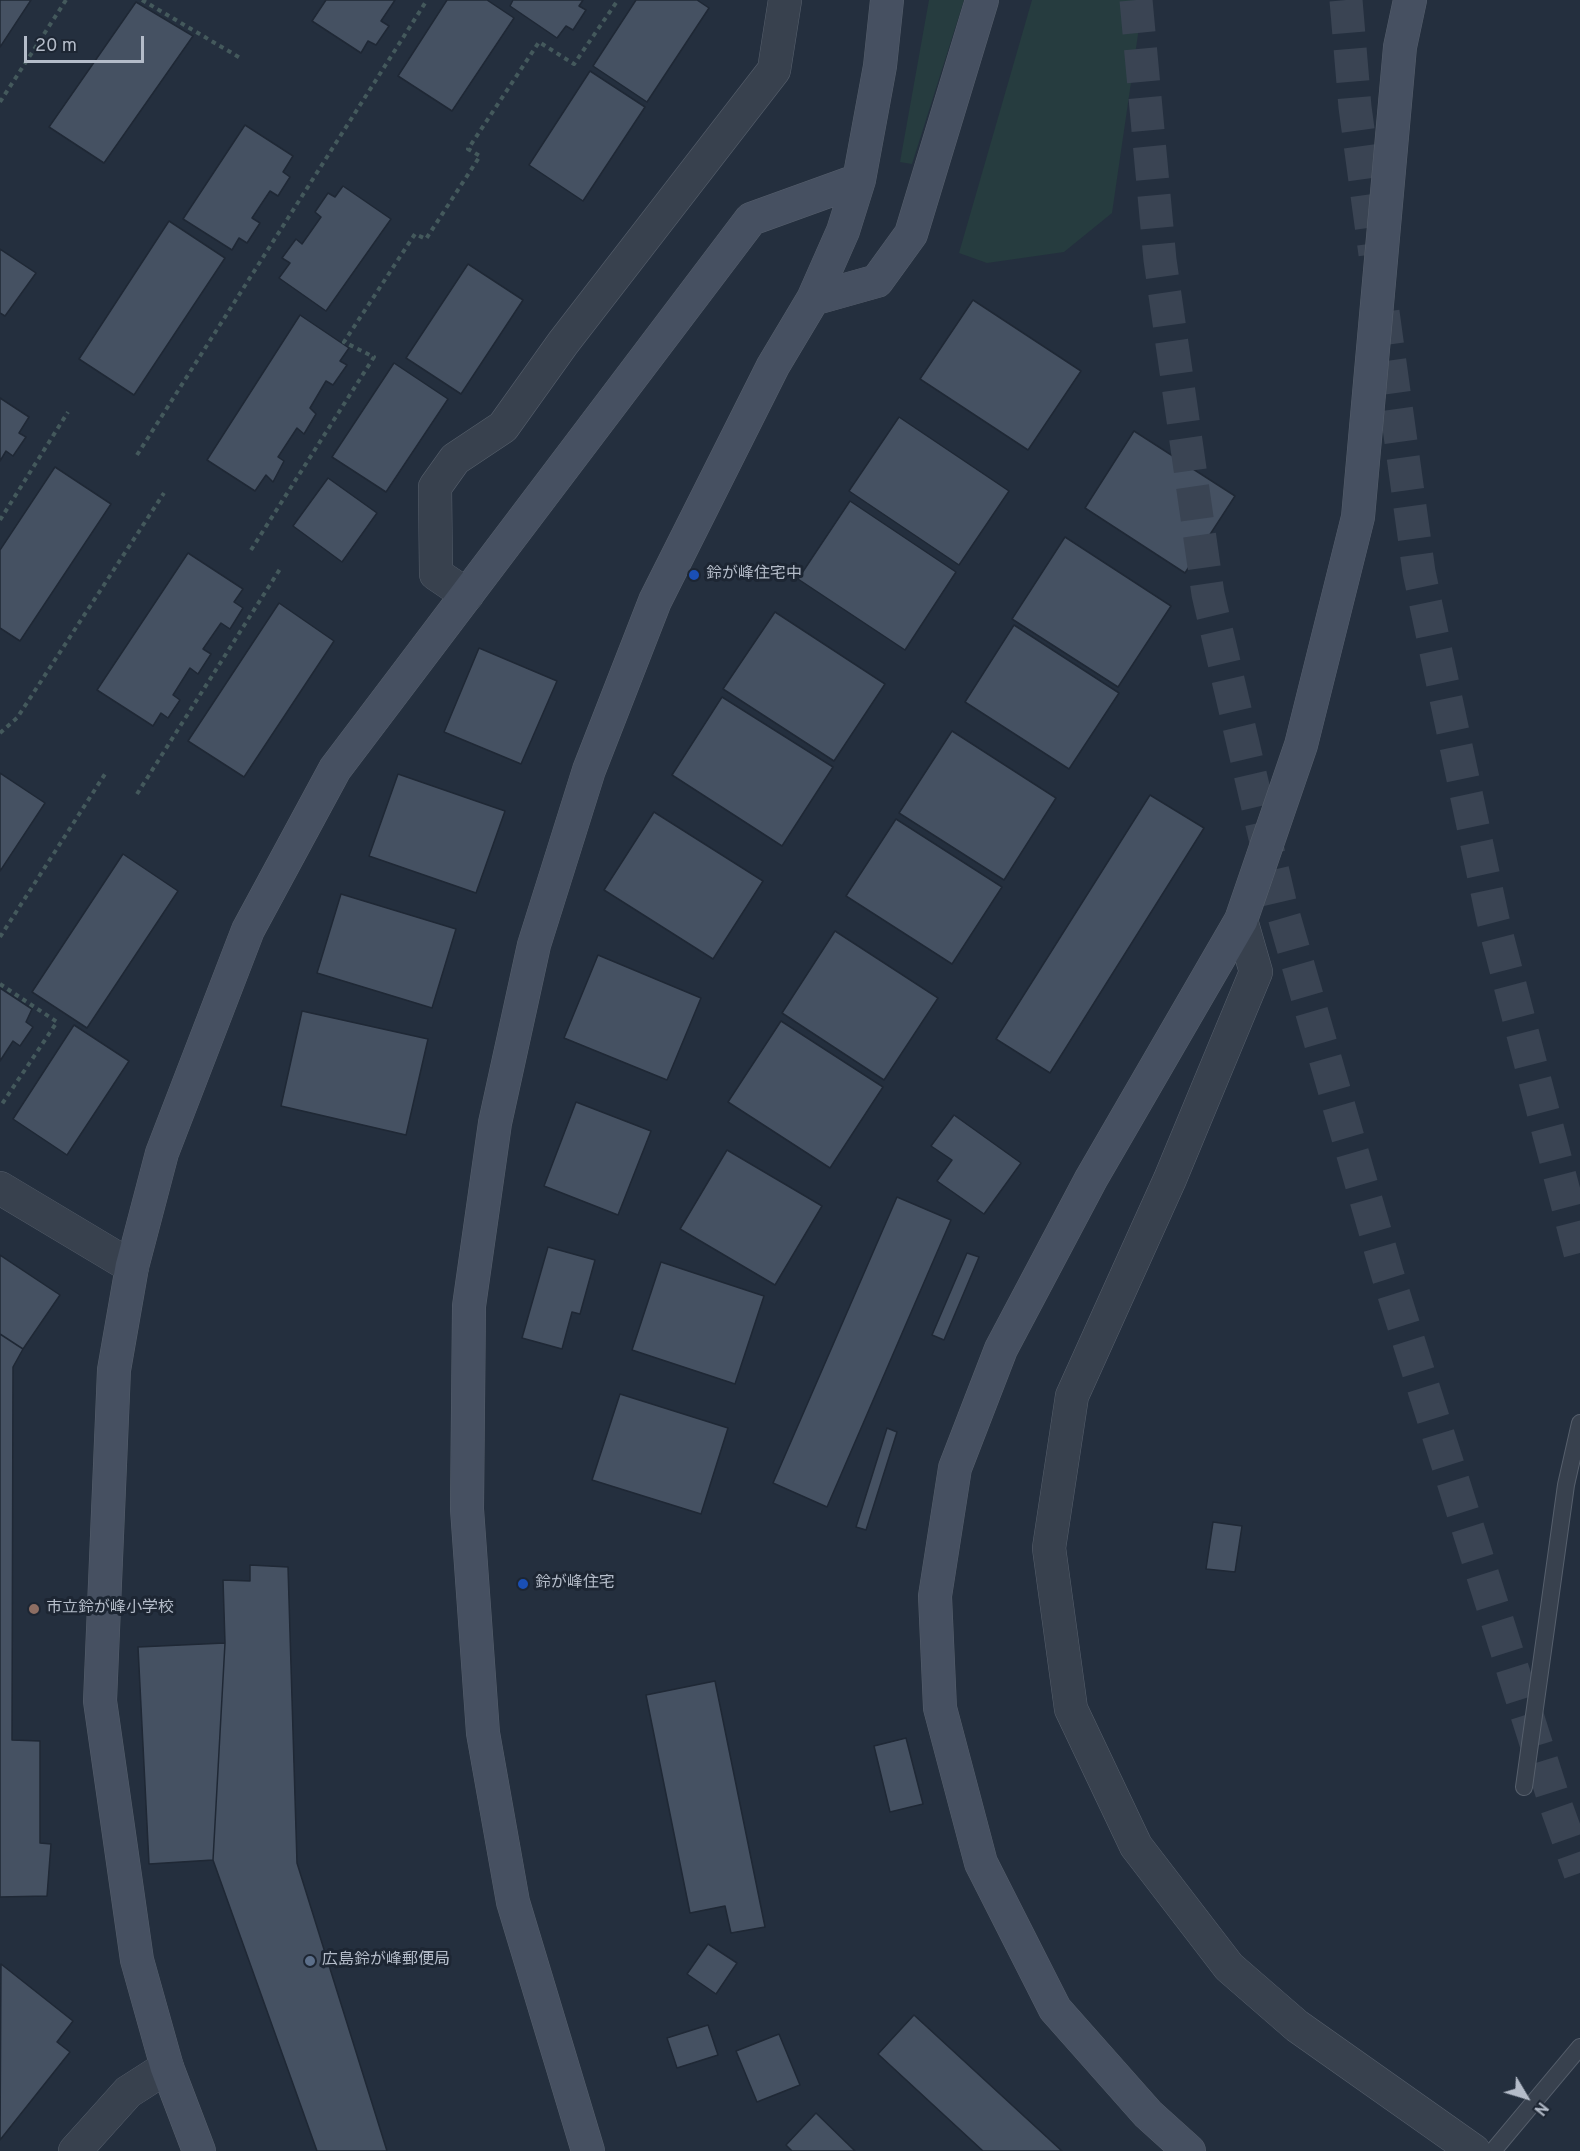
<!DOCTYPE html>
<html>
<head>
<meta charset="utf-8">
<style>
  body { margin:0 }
  #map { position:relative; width:1580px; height:2151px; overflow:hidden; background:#242f3e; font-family:Overpass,sans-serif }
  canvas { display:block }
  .north { position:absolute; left:1496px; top:2067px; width:60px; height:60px; -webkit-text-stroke:4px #1d2633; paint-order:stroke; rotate:128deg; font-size:16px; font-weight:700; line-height:24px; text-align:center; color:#b4bcc9 }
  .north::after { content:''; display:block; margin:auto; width:21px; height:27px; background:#b4bcc9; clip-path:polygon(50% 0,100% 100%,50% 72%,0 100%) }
  .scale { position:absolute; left:24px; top:36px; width:120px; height:27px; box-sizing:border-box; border:3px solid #b4bcc9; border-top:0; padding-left:8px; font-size:18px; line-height:21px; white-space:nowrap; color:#b4bcc9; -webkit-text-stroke:4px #1d2633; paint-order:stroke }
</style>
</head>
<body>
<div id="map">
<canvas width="1580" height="2151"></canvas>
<div class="north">N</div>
<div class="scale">20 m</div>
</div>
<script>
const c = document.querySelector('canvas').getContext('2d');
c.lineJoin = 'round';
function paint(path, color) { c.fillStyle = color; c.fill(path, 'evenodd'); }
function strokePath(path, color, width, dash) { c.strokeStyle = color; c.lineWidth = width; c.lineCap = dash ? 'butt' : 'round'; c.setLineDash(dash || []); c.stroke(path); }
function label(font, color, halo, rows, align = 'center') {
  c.font = font + ' Overpass,"Noto Sans JP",sans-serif'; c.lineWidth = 6; c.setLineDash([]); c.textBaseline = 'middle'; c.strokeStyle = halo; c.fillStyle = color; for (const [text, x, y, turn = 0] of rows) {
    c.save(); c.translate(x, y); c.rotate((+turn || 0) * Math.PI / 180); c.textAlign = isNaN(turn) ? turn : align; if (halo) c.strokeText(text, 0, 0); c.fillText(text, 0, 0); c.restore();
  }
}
paint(new Path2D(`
  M929 0H964L912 164 900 162Z
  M1032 0H1143L1112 213 1064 252 987 263 959 253Z`), '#263c3f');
const building = new Path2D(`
  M0 0H31L0 47Z
  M326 0H395L381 21 389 26 376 45 368 41 361 53 312 21Z
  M447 0H487L514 18 452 111 398 76Z
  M513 0H583L579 6 586 10 573 30 566 26 557 38 510 6Z
  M636 0H697L709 8 647 102 593 66Z
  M136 2 193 36 104 163 49 127Z
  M590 71 645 107 583 201 529 165Z
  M245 125 293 156 283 172 290 177 278 196 270 191 252 218 260 223 247 243 239 238 232 250 183 219Z
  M343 186 391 219 326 311 279 278 290 263 282 258 296 239 302 244 321 217 315 212 328 193 335 197Z
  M169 221 225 258 134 395 79 359Z
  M0 249 36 273 5 316 0 313Z
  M468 264 523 300 461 394 406 358Z
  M973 300 1081 371 1028 450 920 379Z
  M300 315 349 348 340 361 347 365 333 385 326 381 310 408 316 414 304 434 297 428 278 457 284 461 273 482 266 475 255 491 207 460Z
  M394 363 448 399 386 492 332 457Z
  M0 398 29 417 19 433 26 437 13 456 6 451 0 461Z
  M899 417 1009 491 959 565 849 491Z
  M1134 431 1235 496 1185 573 1085 508Z
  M55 467 111 504 20 641 0 628V550Z
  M328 478 377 513 342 562 293 526Z
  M850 501 956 572 905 650 798 579Z
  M1065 537 1171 606 1118 687 1012 619Z
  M188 553 243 589 234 602 243 608 230 629 221 623 203 649 211 654 198 674 190 668 173 695 180 700 168 718 161 713 153 726 97 690Z
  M279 603 334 641 244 777 188 741Z
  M775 612 885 684 834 761 723 689Z
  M1014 625 1119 693 1069 769 965 702Z
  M479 648 557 681 521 764 444 732Z
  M722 697 833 767 782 846 672 775Z
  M952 731 1056 798 1004 880 899 813Z
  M0 773 45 803 0 871Z
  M398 774 505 811 476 893 369 856Z
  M1150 795 1204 828 1050 1073 996 1039Z
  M654 812 763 881 713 959 604 890Z
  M896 819 1002 887 952 964 846 896Z
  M123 854 178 891 87 1028 32 992Z
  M341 894 456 929 432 1008 317 973Z
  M835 931 938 998 884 1080 782 1013Z
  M598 955 701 998 667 1080 564 1038Z
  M0 988 32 1009 26 1022 33 1027 20 1046 13 1041 0 1061Z
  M302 1011 428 1039 406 1135 281 1106Z
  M781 1021 883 1087 830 1168 728 1102Z
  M74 1025 129 1061 67 1155 13 1119Z
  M576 1102 651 1131 618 1215 544 1186Z
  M954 1115 1021 1163 984 1214 937 1181 952 1160 931 1146Z
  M727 1150 822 1206 775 1285 680 1229Z
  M897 1197 951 1220 827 1507 773 1483Z
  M548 1247 595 1260 580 1314 572 1312 562 1349 522 1338Z
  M967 1253 979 1257 944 1340 932 1335Z
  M0 1255 60 1295 23 1349 0 1334Z
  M661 1262 764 1296 735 1384 632 1350Z
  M0 1334 23 1349 13 1367 12 1740 40 1741V1843L51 1844 47 1896 0 1897Z
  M620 1394 728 1428 701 1514 592 1480Z
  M887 1428 897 1432 866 1530 856 1527Z
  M1213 1522 1242 1526 1235 1572 1206 1569Z
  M250 1565 288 1567 297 1863 387 2151H317L213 1860 225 1643 223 1580 250 1581Z
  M225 1643 213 1860 149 1864 138 1647Z
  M715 1681 765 1927 731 1933 725 1906 690 1913 646 1695Z
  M906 1738 923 1804 890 1812 874 1746Z
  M708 1944 737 1963 716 1994 687 1974Z
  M1 1964 73 2021 57 2042 70 2052 0 2140Z
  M914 2015 1062 2151H983L878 2054Z
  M708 2025 718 2055 677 2068 667 2038Z
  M779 2034 800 2085 757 2102 736 2051Z
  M816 2113 855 2151H792L786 2145Z`);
paint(building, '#455162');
strokePath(building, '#1f2835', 1.5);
strokePath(new Path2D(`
  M1136 0 1160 260 1208 594 1281 906 1388 1276 1554 1800 1580 1873
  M1346 0 1355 107 1375 254
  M1383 312 1419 572 1493 920 1580 1253`), '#3a4453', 33, [33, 16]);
const lane = new Path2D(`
  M1524 1787 1566 1485 1580 1423
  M1493 2151 1580 2047`);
const street = new Path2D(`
  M467 595 436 574 435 487 455 459 503 427 563 343 774 70 785 0
  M1241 920 1256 972 1170 1179 1072 1396 1049 1548 1071 1709 1136 1846 1229 1967 1297 2026 1474 2151
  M0 1188 132 1267
  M75 2151 128 2092 167 2067`);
const secondary = new Path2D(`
  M813 299 877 281 911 234 982 0
  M199 2151 167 2067 137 1960 100 1701 114 1370 132 1267 162 1153 248 930 335 769 751 219 859 180
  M588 2151 513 1902 483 1733 467 1509 469 1306 495 1123 534 945 589 770 655 601 773 366 813 299 843 231 859 180 880 66 887 0
  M1189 2151 1148 2114 1055 2009 981 1863 940 1708 935 1596 955 1468 1001 1349 1091 1179 1241 920 1301 745 1358 517 1400 47 1410 0`);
strokePath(lane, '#565f6c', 18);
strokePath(street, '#565f6c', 34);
strokePath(secondary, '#565f6c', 34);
strokePath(new Path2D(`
  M142 0 242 59
  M0 102 66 0
  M137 455 427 0
  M0 520 68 412
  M251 550 374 357 344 342 415 234 426 239 480 156 468 149 539 42 574 64 618 0
  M0 733 17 718 164 493
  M137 794 280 569
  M0 937 105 774
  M0 984 57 1022 0 1107`), '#44595c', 4, [4.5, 4.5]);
strokePath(lane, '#38414e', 16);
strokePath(street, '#38414e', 33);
strokePath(secondary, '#465061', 33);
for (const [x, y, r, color] of [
  [694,575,6,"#1a4fb4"],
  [523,1584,6,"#1a4fb4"],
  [34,1609,6,"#8d6e63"],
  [310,1961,6,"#5c6f8a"]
]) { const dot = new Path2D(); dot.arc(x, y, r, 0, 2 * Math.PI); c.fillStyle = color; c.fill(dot); strokePath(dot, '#1d2633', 2); }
label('16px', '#b4bcc9', '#1d2633', [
  ["鈴が峰住宅中",706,575],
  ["鈴が峰住宅",535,1584],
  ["市立鈴が峰小学校",46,1609],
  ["広島鈴が峰郵便局",322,1961]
], 'left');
</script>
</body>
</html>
